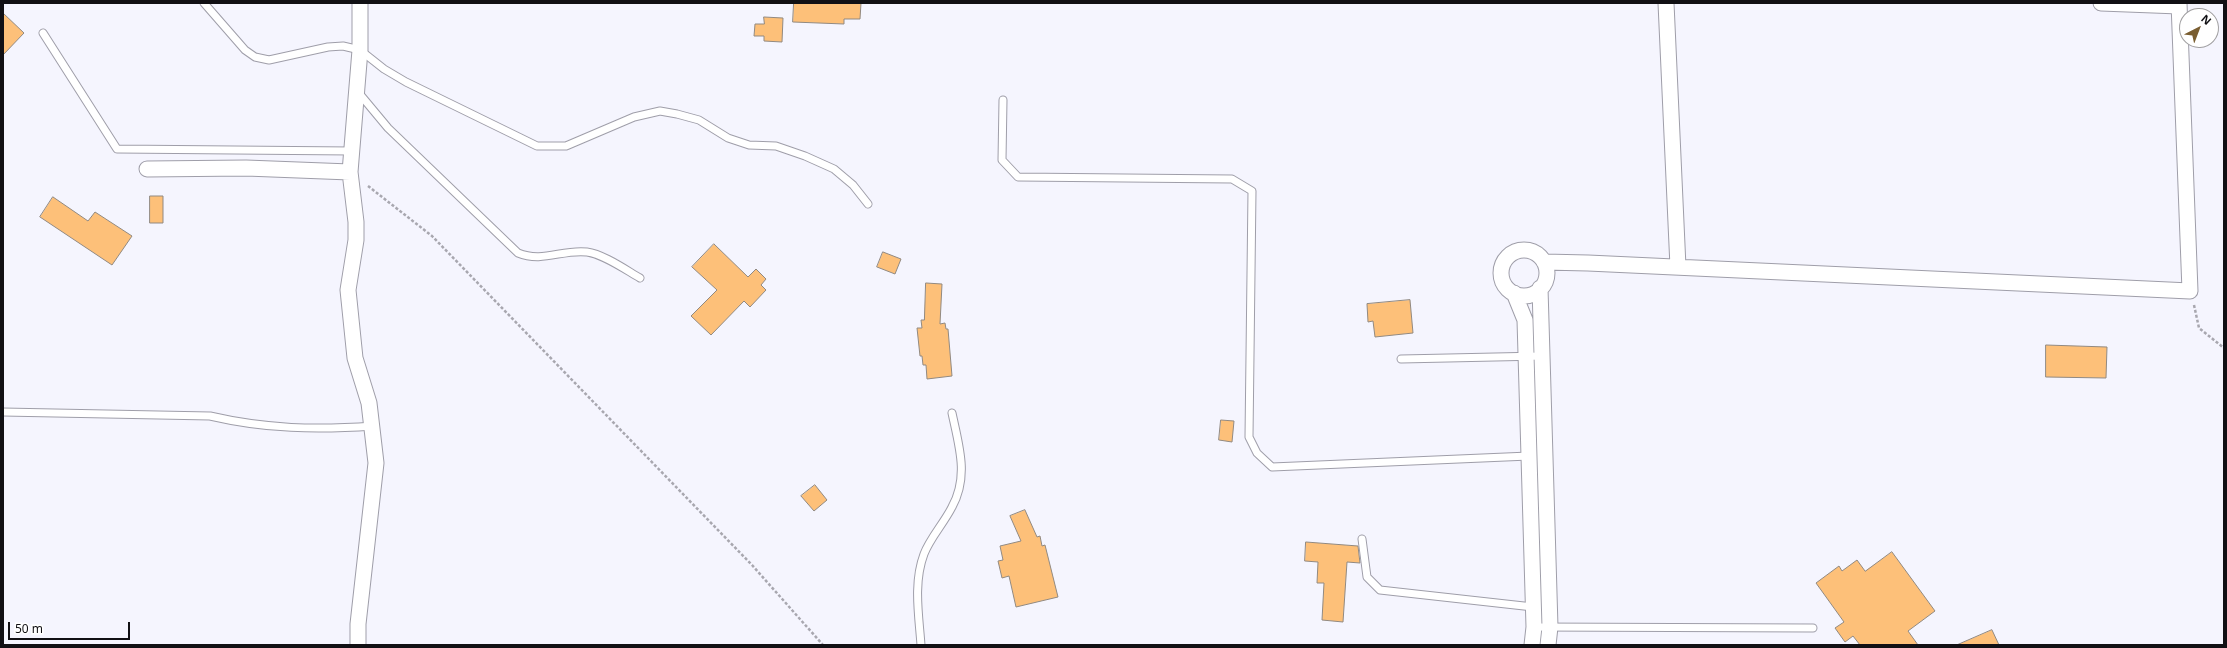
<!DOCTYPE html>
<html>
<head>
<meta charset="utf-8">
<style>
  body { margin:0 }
  #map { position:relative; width:2227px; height:648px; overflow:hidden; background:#f5f5fe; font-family:"Noto Sans",sans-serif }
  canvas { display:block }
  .frame { position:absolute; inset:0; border:4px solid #111014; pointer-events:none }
  .north { position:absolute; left:2179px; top:8px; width:40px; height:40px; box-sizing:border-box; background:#fff; border:1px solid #a09fa1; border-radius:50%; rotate:42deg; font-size:11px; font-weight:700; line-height:16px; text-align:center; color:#111014 }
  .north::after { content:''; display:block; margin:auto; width:14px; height:18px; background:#7a5e31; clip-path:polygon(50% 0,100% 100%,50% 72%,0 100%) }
  .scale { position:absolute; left:8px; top:622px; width:122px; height:18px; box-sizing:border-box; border:2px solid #111014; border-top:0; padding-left:5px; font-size:12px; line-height:14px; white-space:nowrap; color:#111014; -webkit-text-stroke:3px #fff; paint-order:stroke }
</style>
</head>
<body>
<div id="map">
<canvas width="2227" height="648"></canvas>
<div class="frame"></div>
<div class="north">N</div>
<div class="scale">50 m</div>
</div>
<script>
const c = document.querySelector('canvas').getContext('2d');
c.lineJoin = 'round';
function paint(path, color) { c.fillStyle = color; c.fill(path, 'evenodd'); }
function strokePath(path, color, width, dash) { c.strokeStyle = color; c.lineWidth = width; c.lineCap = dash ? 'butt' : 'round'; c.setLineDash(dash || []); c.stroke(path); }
const building = new Path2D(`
  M794 3H861L860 19H844V24L793 22Z
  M3 13 24 33 3 55Z
  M764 17 783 18 782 42 764 41V36H754L755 24H764Z
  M150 196H163V223H150Z
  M53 197 88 221 95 212 132 236 112 265 40 217Z
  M714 244 748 277 756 269 766 279 761 285 766 290 750 307 744 301 711 335 691 316 717 290 692 267Z
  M883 252 901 259 895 274 877 267Z
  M926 283 942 284 940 324 945 323 946 329H948L952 376 927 379 926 365H923L922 356H920L917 328H922L921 320H924Z
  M1410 300 1413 333 1375 337 1373 321 1368 322 1367 304Z
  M2046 345 2107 347 2106 378 2046 377Z
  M1221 420 1234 421 1232 442 1219 440Z
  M815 485 827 500 814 511 801 496Z
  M1025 510 1037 537 1040 536 1042 546 1045 545 1058 597 1016 607 1009 576 1002 578 998 561 1003 560 1000 546 1021 541 1010 516Z
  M1306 542 1358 546 1360 563 1347 562 1343 622 1322 620 1324 583H1317L1318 562 1305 561Z
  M1892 552 1935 611 1908 631 1918 645H1860L1853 636 1845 642 1835 628 1844 622 1816 583 1839 566 1842 571 1857 560 1865 571Z
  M1992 630 1999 645H1957Z`);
paint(building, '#fdc079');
strokePath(building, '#918981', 1);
const service = new Path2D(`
  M204 3 245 50 255 57 269 60 328 47 343 46 360 50 384 69 406 82 537 146H566L634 117 660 111 677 114 699 120 728 138 749 145 776 146 805 156 834 169 853 185 868 204
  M43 33 117 149 352 151
  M358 92 388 128 518 253C543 263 562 249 587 252 603 254 626 270 640 278
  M1003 100 1002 160 1018 177 1232 179 1252 191 1249 437 1257 453 1272 467 1529 456
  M1401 359 1542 356
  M3 412 210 416C266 429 316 430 373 426
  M1362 539 1367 577 1380 590 1533 607
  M1534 627 1813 628
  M921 645C919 616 913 583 924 554 930 538 944 523 952 507 969 476 959 446 952 413`);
const minor = new Path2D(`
  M1666 3 1678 267
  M2101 3 2179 6
  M147 169 246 168 350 172
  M1501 273a23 23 0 1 1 46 0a23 23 0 1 1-46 0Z
  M1544 262 1588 263 2190 291 2179 3
  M1540 288 1550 627 1548 645
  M1514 293 1525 320 1534 627 1532 645
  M358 645V624L376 463 369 403 355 358 348 290 356 240V222L350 172 360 50V3`);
strokePath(service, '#9f9ea9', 9);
strokePath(minor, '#9f9ea9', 17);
strokePath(new Path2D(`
  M368 186 432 236 752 565 823 645
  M2194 305 2199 328 2224 348`), '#a8a7af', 2.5, [3, 2]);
strokePath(service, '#fff', 7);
strokePath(minor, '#fff', 15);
</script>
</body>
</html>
